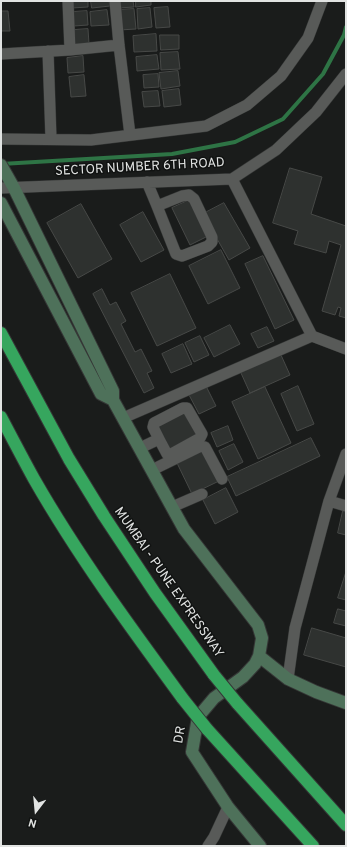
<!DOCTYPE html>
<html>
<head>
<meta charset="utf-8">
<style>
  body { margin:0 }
  #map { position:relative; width:347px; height:847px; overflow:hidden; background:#1a1c1b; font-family:Overpass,sans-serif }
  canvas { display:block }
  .frame { position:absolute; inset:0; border:2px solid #e1e3e2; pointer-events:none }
  .north { position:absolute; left:16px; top:791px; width:40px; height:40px; -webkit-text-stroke:3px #111312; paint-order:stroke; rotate:196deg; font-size:11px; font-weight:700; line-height:16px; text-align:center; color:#e1e3e2 }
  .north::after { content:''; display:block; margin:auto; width:14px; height:18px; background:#e1e3e2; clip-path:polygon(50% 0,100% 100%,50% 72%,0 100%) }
</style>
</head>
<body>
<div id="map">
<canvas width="347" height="847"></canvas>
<div class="frame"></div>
<div class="north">N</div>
</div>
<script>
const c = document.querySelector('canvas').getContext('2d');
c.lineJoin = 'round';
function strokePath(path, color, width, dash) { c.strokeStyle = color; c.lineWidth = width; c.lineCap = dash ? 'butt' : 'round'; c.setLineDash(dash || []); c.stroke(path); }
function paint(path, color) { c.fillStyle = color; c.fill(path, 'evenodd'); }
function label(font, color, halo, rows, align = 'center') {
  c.font = font + ' Overpass,sans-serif'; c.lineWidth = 3; c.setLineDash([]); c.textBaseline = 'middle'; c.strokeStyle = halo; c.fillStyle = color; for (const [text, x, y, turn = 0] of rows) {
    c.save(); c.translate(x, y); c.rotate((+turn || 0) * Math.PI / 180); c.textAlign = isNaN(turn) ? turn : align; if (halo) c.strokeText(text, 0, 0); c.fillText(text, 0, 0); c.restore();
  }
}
strokePath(new Path2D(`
  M1 164 172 154 235 142 283 119 323 74 344 35 346 27`), '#2e7445', 4);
const building = new Path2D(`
  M72 1H88V7L72 8Z
  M91 1H109L110 6 92 8Z
  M118 1H133L134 7 118 8Z
  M136 1H151V5L136 7Z
  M168 7 170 27 156 28 154 8Z
  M150 8 152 27 138 29 137 9Z
  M134 9 136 29 119 30 118 10Z
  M107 10 109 25 91 26 90 12Z
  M1 11H8L10 31H1Z
  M87 11 88 25 74 26 73 12Z
  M88 29 89 44H74V30Z
  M156 34 157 51 134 52 133 36Z
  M160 35H179V49L161 50Z
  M178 52 180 69 161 70 160 53Z
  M157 55 159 69 137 71 136 57Z
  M83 56 84 72 68 73 67 58Z
  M178 71 180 86 161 89 159 73Z
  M158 74 159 87 144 88 143 75Z
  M84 75 86 96 71 97 69 77Z
  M179 89 181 105 164 107 162 91Z
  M158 91 160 106 144 107 142 92Z
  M290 168 322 177 311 214 346 226V318L339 316 341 308 338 307 335 315 322 311 341 245 329 241 326 253 294 244 298 231 273 223Z
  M192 199 210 235 190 245 172 208Z
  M224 203 250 248 229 260 203 214Z
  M81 204 112 259 78 278 47 223Z
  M143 212 164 250 141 262 120 225Z
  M221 250 240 288 208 304 189 266Z
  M263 256 294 320 275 329 245 264Z
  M170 274 196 328 157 346 131 293Z
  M102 289 110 305 116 302 126 321 121 324 135 352 141 349 152 371 147 373 154 388 144 393 93 294Z
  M230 325 240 344 214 357 204 338Z
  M267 327 274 341 258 348 251 334Z
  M200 336 209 355 194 362 185 343Z
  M183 344 192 364 171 373 162 354Z
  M281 355 290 375 250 393 241 373Z
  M205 384 216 406 199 414 188 393Z
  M298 386 314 424 297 431 281 394Z
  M265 387 291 443 258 459 232 402Z
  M183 410 197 436 171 451 156 425Z
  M228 426 233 440 217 447 211 433Z
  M311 438 320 456 236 496 227 477Z
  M234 444 243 462 228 470 219 451Z
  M204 450 219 481 192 494 177 463Z
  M226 488 238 512 215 524 203 500Z
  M343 511 346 512V535L338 533Z
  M346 572V600L338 598Z
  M338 609 346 611V626L334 623Z
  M312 628 346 638V667L304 655Z`);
paint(building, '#2e312f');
strokePath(building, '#474947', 1);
const street = new Path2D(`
  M68 1 70 50 119 45
  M115 1 119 45 130 135
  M48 51 51 139
  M1 54 70 50
  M1 139 91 140 206 126 247 105 281 76 308 38 322 1
  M232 179 312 336 346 349
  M147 182 157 206 176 254 182 256 208 246 212 242V237L194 199 189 195 182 196 157 206
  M1 188 232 179 276 150 316 112 346 74
  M123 418 312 336
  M140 448 159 439 153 427 154 423 183 408H187L202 434 200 438 171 454H167L159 439
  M152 470 201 446 205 447 222 479
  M329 501 346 506
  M172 507 202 494
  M288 679 295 628 329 501 346 454
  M208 846 214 837 228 807`);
const secondary = new Path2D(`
  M1 165 14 188 113 391V400L184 529 258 625 262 638 259 656 255 664 243 677 214 698 198 717 192 752 228 807 260 846
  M1 203 101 394 113 400
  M259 656 288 679 316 692 346 703`);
const highway = new Path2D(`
  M1 333 69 459 104 516 155 593 214 675
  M1 417C12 438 23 459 34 479 78 556 131 628 183 699
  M237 703 346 825
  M207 729 313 846`);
strokePath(street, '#353736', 12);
strokePath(secondary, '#353736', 14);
strokePath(highway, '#353736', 14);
strokePath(street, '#585a58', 11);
strokePath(secondary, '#4e715a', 12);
strokePath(highway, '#36a65e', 12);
const highwayBridge = new Path2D(`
  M214 675 237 703
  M183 699 207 729`);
strokePath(highwayBridge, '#353736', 14, []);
strokePath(highwayBridge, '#36a65e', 12);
label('13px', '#e1e3e2', '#111312', [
  ["SECTOR NUMBER 6TH ROAD",140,168,-3],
  ["MUMBAI - PUNE EXPRESSWAY",168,583,55],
  ["DR",181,735,-80]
]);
</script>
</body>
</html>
